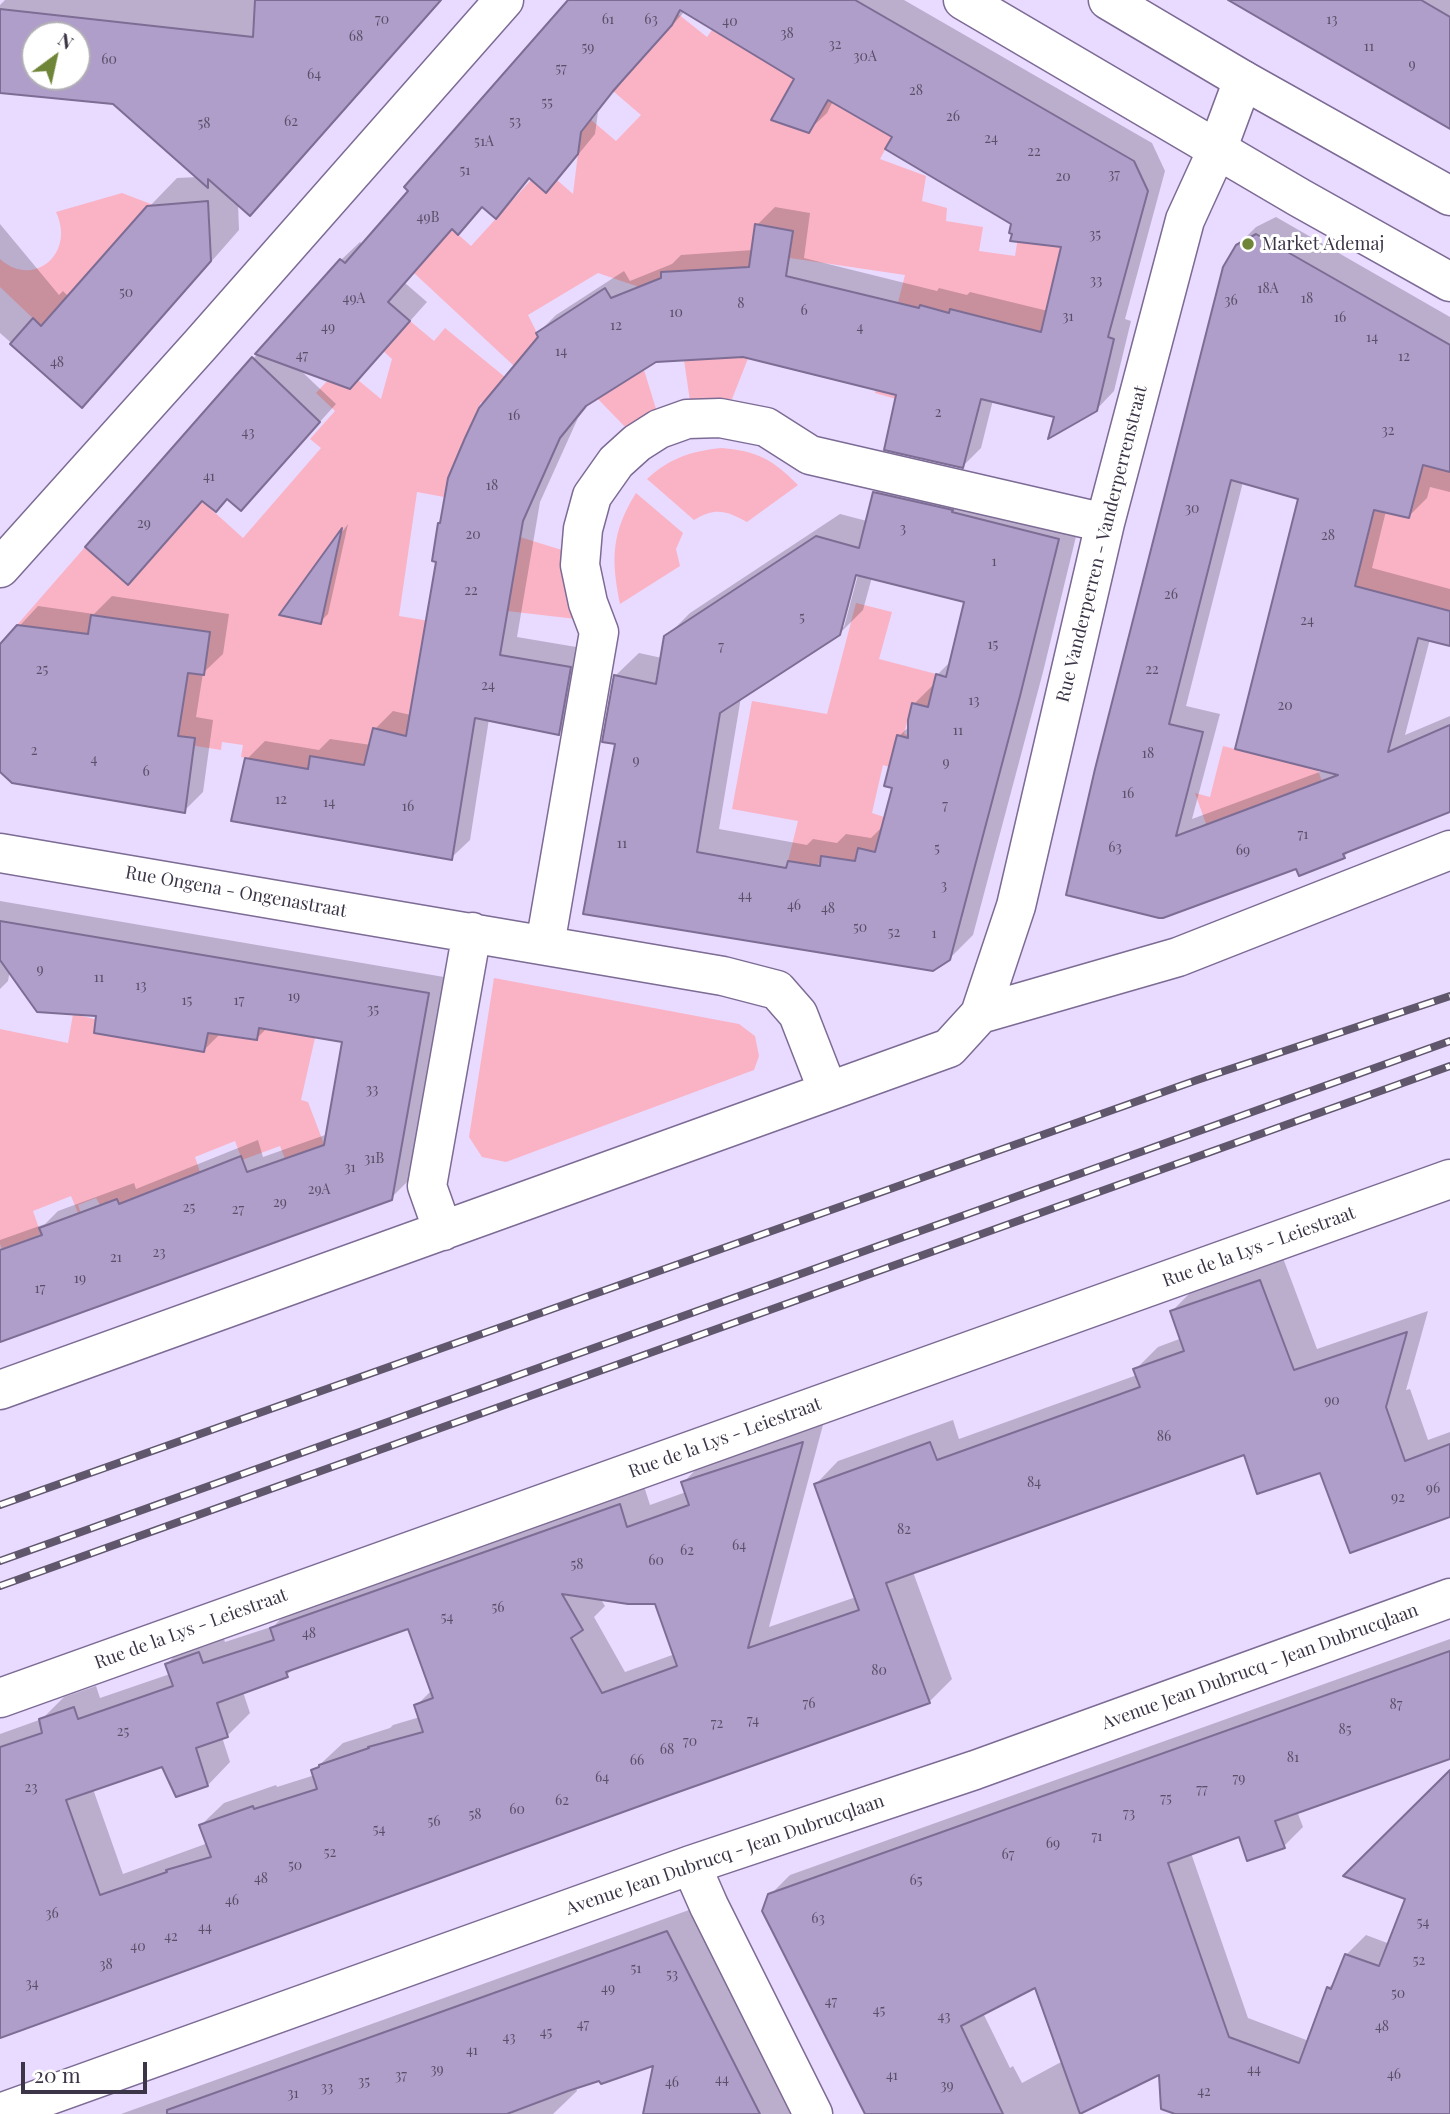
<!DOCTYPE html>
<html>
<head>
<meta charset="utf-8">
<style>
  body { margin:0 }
  #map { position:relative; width:1450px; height:2114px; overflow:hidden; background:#e9daff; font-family:"Playfair Display",serif }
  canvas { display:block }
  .north { position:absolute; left:21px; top:21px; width:70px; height:70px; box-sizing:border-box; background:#fff; border:2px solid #b1aeb5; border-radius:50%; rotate:33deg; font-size:19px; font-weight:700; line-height:28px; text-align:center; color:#3c3547 }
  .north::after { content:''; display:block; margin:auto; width:24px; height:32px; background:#6f8537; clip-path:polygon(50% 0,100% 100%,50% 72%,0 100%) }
  .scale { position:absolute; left:21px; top:2062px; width:126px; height:32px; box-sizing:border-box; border:4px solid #3c3547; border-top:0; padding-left:9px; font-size:21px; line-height:24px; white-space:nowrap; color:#3c3547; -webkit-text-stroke:5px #fff; paint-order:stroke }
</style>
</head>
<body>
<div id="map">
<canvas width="1450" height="2114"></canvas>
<div class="north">N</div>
<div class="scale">20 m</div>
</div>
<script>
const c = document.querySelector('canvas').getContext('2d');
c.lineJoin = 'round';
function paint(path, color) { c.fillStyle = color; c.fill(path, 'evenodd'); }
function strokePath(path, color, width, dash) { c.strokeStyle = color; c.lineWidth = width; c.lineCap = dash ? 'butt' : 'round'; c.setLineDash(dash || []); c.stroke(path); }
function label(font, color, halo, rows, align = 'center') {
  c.font = font + ' "Playfair Display",serif'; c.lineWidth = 6; c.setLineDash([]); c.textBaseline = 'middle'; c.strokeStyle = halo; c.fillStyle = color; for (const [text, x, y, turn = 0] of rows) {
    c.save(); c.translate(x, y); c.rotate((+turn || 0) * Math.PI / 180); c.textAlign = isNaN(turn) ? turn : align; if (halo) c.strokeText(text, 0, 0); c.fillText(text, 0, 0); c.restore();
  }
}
paint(new Path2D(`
  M681 9 678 14 707 37 712 30 794 78 772 120 809 133 828 100 868 124 894 133 880 159 926 176 922 201 947 208 946 221 983 227 979 251 1015 256 1019 231 1055 243V246L1077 252 1061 313 1046 309 1039 339 1028 328 1006 322 1004 328 976 315 951 309 949 313 920 305 896 399 875 393 905 275 790 258 783 282 744 267 661 272V278L639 287 598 273 528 315 539 337 514 366 414 273 452 229 471 246 531 180 546 193 557 180 573 194 583 113 616 141 641 115 613 91 659 40 653 34Z
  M122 193 156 206 41 326 0 287V259C33 289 76 254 56 212Z
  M410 321 434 341 445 328 505 377 484 404 481 402 449 476 444 497 417 492 399 616 484 630 480 652 421 644 400 771 308 774 266 762 241 757 243 745 222 742 221 750 177 743 181 716 87 658 204 675 210 632 91 615 88 634 17 625 85 547 129 584 202 501 243 538 321 448 310 439 335 411 316 393 341 366 381 399 392 359 369 338Z
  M749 356 732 399 690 401 684 360Z
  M644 370 657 412 628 430 598 399Z
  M722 448C758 451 773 460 798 485L747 522C726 511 716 507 694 520L647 479C670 458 691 451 722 448Z
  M1422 465 1450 472V611L1396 597 1355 753 1318 770 1333 813 1230 815 1206 824 1195 793 1210 797 1223 746 1309 767 1374 510 1409 518Z
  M636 493 683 533 676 549 680 566 620 604C611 560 611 533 636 493Z
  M520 537 565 551 576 619 507 611Z
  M856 603 892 612 879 659 936 674 928 707 912 704 904 734 908 735V738L889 767 883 765 872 813 884 817 876 851 915 896 821 857 820 864 818 863 817 866 788 861 798 821 732 809 752 701 827 714Z
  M494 978 739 1024 755 1036 759 1056 754 1070 506 1162 482 1157 469 1137Z
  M73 1014 112 1023 204 1052 210 1018 221 1035 257 1040 261 1017 295 1022 294 1034 315 1038 301 1100 308 1102 327 1152 285 1159 280 1146 242 1160 235 1141 195 1157 200 1172 127 1226 117 1199 100 1205 96 1198 78 1205 81 1213H78L71 1196 33 1211 41 1234 2 1249 0 1244V1029L68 1043Z`), '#fab3c5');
paint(new Path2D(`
  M5 0H442L276 188 250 214 238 203 239 230 110 377 82 405 0 333V224L59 295 63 291 69 297 148 208 177 178 198 177 114 102 0 91V5ZM35 35H77V77H35Z
  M570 0H904L1152 143 1165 171 1125 319 1131 321 1114 391 1096 410 1056 416 993 400 981 448 963 466 899 394 743 355 655 361 592 400 578 418 540 502 517 637 588 649 577 715 558 733 489 719 470 840 451 858 247 759 265 741 319 750 330 739 371 745 375 729 393 711 411 715 540 337 538 333 556 315 624 271 630 281 672 264 681 255 753 250 757 225 775 207 810 213 804 258 937 291 939 288 967 295 970 292 1048 311 1063 246 1013 223 894 137 833 101 827 113 808 131 796 78 685 11 631 71 598 112 595 134 564 172 546 190 531 177 496 216 483 206 458 232 453 228 405 283 427 302 368 368H298L336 404 241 509 228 497 203 500 87 546 341 260 360 242 363 245Z
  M1231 0H1450V127Z
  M1276 217 1450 317V492L1430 487 1427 498 1409 516 1386 511 1372 568 1450 589V644L1430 639 1405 735 1450 716V810L1352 848 1344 857 1297 866 1068 894 1237 246 1256 227ZM1243 482 1300 498 1325 770 1192 819 1220 714 1186 706Z
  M898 470 1081 516 1043 672 973 935 949 959 585 913 617 742 615 676 639 653 662 658 666 637 690 613 840 514 867 521 874 493ZM857 566 860 567 844 627H841ZM872 577 966 601 951 661 937 675 936 682 914 704 910 726 899 736 894 787 884 825 871 838 846 834 837 843 813 839 807 845 719 829 741 697 839 634 863 610Z
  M348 524 328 614 320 622 282 613Z
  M112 596 229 614 223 654 203 673 196 717 213 720 203 792 184 811 9 781 0 773V647L38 606 94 614Z
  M0 901 444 977 408 1181 391 1198 0 1341V1240L45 1224 58 1211 134 1183 136 1189 258 1140 263 1157 328 1134 344 1041 267 1028 257 1038 221 1033 204 1050 10 970 8 981 0 989Z
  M1283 1258 1317 1349 1428 1311 1406 1390 1410 1389 1428 1440 1450 1432V1515L1321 1471 1245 1453 913 1572 952 1679 929 1702 0 2036V1734L42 1719 64 1697 96 1686 100 1698 170 1674 167 1664 189 1641 221 1630 225 1642 274 1626 294 1605 643 1483 650 1505 686 1492 683 1483 705 1460 824 1421 769 1627 856 1597 816 1484 838 1461 953 1420 959 1439 1137 1375 1135 1370 1158 1347 1182 1338 1172 1311 1194 1289ZM600 1598 656 1602 675 1654 625 1672 594 1617 605 1606ZM409 1626 432 1690 416 1706 420 1717 393 1725 390 1728 343 1743 313 1771 315 1775 277 1787 276 1785 224 1803 201 1825 208 1843 123 1874 93 1789 163 1765 208 1785 230 1762 222 1737 228 1735 250 1713 243 1692 287 1675 295 1667Z
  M1450 1639V1757L1297 1811 1303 1827 1284 1846 1240 1835 1191 1853 1248 2018 1309 2041 1328 1988 1336 1981 1346 1955 1366 1935 1390 1944 1450 1772V2114H1180L1161 2072 1078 2114H868L770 1895 790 1875ZM1036 1986 1063 2061 1022 2083 1013 2066 1010 2068 983 2013Z
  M689 1910 793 2114H644L656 2063 608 2049 576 2088 577 2091 553 2114H121Z`), '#0003');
const building = new Path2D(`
  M255 0H441L250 216 208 179V188L113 104 0 93V9L253 37ZM35 35H77V77H35Z
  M568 0H855L1134 161 1148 191 1108 337 1114 339 1097 411 1048 439 1054 417 981 399 963 468 884 450 896 395 743 357 656 362 586 406 560 438 523 521 500 655 571 667 559 735 475 718 452 860 231 821 245 758 308 769 310 756 364 765 373 728 406 736 436 562 432 561 438 523H440L448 478 465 438 479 408 538 337 536 333 605 288 611 298 661 278V272L749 267 755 224 793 231 786 276 919 308 920 305 949 313 950 309 1041 332 1061 247 1010 241 1012 234 1009 233 1011 224 885 149 892 137 828 100 809 133 771 120 794 79 680 10 672 25 613 91 581 132 578 154 546 193 529 178 496 219 482 207 458 235 452 229 388 302 410 321 350 389 255 354 340 259 345 263 408 191 404 187Z
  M1228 0H1421L1450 17V129Z
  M208 201 211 261 82 408 10 344 33 318 41 326 147 206Z
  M1256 234 1450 345V472L1423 465 1409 518 1374 510 1355 586 1450 611V646L1418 638 1388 752 1450 725V812L1343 854 1345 858 1299 876 1296 869 1163 918H1159L1066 895 1095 769 1223 267 1236 245ZM1231 480 1298 499 1235 749 1338 775 1176 836 1203 732 1169 724Z
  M252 357 320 422 241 511 227 499 216 512 202 501 128 585 85 547Z
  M873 492 953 510 952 512 1059 539 1020 696 950 960 933 971 583 914 615 744 602 742 614 675 656 684 664 636 816 536 859 548ZM856 575 964 602 946 677 936 674 928 707 912 703 908 720V738L897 735 884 786 892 788 875 852 858 848 855 861 821 856 820 866 788 861 786 868 697 852 720 713 840 635Z
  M342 528 321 624 279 615Z
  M91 615 210 632 204 675 188 673 178 736 195 738 185 813 12 783 0 772V644L17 625 88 634Z
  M0 921 429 993 392 1200 0 1342V1250L42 1235 39 1228 117 1199 119 1204 241 1156 247 1172 324 1145 342 1042 259 1028 257 1040 208 1033 204 1052 94 1033 96 1016 37 1012 0 960Z
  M1260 1280 1294 1370 1407 1332 1386 1407 1405 1461 1450 1444V1517L1350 1553 1320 1473 1257 1494 1244 1455 886 1583 930 1703 670 1795 0 2038V1747L42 1733 39 1719 74 1707 78 1719 173 1686 165 1664 199 1652 203 1663 274 1640 270 1628 620 1504 627 1527 689 1505 681 1482 803 1442 748 1648 859 1610 814 1484 930 1442 937 1460 1140 1387 1133 1369 1184 1351 1170 1311ZM562 1594 628 1604H655L677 1666 602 1693 571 1638 583 1630ZM408 1629 433 1698 414 1705 423 1732 368 1747 369 1748 319 1765V1767L311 1770 317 1789 254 1809 253 1806 199 1825 211 1857 166 1870 167 1872 100 1895 66 1800 162 1767 176 1797 208 1786 196 1748 228 1737 217 1703 288 1677 286 1672Z
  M1450 1651V1759L1275 1821 1285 1848 1247 1861 1239 1837 1168 1863 1229 2037 1299 2063 1327 1987 1331 1989 1345 1954 1379 1966 1405 1899 1343 1876 1450 1770V2114H1175L1161 2109 1159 2075 1080 2114 1035 1988 961 2026 1003 2114H865L762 1911 768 1894Z
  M667 1931 760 2114H643L653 2066 601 2084 599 2081 568 2091 507 2114H167V2110Z`);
paint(building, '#af9ec9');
strokePath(building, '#7d6d95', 2);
const street = new Path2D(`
  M0 568 201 344 504 0
  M0 853 723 976 777 990 798 1014 828 1091
  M545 945 599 632 588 603 580 565 583 529 592 496 616 462 637 443 659 429 687 419 720 418 766 427 810 455 1105 523
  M980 1014 1016 906 1105 523 1185 220 1217 150 1243 80
  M443 1231 427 1186 472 932
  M0 1390C317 1277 632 1161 949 1048L980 1014 1178 957 1450 850
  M0 1698 1450 1179
  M691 1865 709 1906 813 2114
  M0 2113 691 1865 975 1770 1450 1598`);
const secondary = new Path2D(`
  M963 0 1300 198 1450 282
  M1108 0 1243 80 1450 196`);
strokePath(street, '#7c6b94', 41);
strokePath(secondary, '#7c6b94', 41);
strokePath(street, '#fff', 38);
strokePath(secondary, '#fff', 38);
const rail = new Path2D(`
  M0 1505 1197 1080 1450 996
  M0 1561 1450 1041
  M0 1586 1450 1066`);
strokePath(rail, '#60576d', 8);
strokePath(rail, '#fff', 5, [16]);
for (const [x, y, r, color] of [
  [1248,244,7,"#6f8537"]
]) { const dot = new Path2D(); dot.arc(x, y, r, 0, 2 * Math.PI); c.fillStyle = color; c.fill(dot); strokePath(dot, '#fff', 2.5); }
label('14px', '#594f68', null, [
  ["70",382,20],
  ["61",608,20],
  ["63",651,20],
  ["13",1332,20],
  ["40",730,22],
  ["38",787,34],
  ["68",356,37],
  ["32",835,45],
  ["11",1369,47],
  ["59",588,48],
  ["30A",865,57],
  ["60",109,60],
  ["9",1412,65],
  ["57",561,69],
  ["64",314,75],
  ["28",916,91],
  ["55",547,103],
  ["26",953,117],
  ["62",291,122],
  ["53",515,122],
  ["58",204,124],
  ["24",991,139],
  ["51A",484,142],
  ["22",1034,152],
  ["51",465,171],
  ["37",1114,175],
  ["20",1063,177],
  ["49B",428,218],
  ["35",1095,235],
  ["33",1096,281],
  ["18A",1268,289],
  ["50",126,293],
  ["49A",354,299],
  ["18",1307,299],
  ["36",1231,301],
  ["8",741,304],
  ["6",804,311],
  ["10",676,313],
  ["31",1068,317],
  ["16",1340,318],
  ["12",616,326],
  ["49",328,328],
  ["4",860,328],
  ["14",1372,338],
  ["14",561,352],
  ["47",302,356],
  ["12",1404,357],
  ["48",57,363],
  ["2",938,413],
  ["16",514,416],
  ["32",1388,431],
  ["43",248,433],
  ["41",209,477],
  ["18",492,486],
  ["30",1192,509],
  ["29",144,524],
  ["3",903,529],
  ["20",473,535],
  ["28",1328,536],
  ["1",994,562],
  ["22",471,591],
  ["26",1171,595],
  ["5",802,618],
  ["24",1307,621],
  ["15",993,645],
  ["7",721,647],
  ["25",42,670],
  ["22",1152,670],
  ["24",488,686],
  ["13",974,701],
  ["20",1285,706],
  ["11",958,731],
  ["2",34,751],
  ["18",1148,754],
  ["4",94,760],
  ["9",636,761],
  ["9",946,763],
  ["6",146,772],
  ["16",1128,794],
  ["12",281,800],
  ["14",329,803],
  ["7",945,806],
  ["16",408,807],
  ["71",1303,835],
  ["11",622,844],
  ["63",1115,848],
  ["5",937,849],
  ["69",1243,851],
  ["3",944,886],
  ["44",745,896],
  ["46",794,906],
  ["48",828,909],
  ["50",860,928],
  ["52",894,933],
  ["1",934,934],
  ["9",40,970],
  ["11",99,978],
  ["13",141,986],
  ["19",294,997],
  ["15",187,1001],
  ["17",239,1001],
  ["35",373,1010],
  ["33",372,1090],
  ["31B",374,1159],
  ["31",350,1168],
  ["29A",319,1190],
  ["29",280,1203],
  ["25",189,1208],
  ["27",238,1210],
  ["23",159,1253],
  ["21",116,1258],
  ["19",80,1279],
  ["17",40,1289],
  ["90",1332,1401],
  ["86",1164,1437],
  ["84",1034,1483],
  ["96",1433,1489],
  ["92",1398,1498],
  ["82",904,1530],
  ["64",739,1546],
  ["62",687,1551],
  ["60",656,1561],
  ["58",577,1565],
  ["56",498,1608],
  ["54",447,1618],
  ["48",309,1634],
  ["80",879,1671],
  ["76",809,1704],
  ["87",1396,1705],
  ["74",753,1721],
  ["72",717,1724],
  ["85",1345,1730],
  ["25",123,1732],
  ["70",690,1742],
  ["68",667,1750],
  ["81",1293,1758],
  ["66",637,1761],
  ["64",602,1778],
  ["79",1239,1779],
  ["23",31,1788],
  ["77",1202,1790],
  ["75",1166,1799],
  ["62",562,1801],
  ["60",517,1810],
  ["73",1129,1814],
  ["58",475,1815],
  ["56",434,1822],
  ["54",379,1830],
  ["71",1097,1837],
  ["69",1053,1844],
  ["52",330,1853],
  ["67",1008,1855],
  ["50",295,1866],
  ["48",261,1879],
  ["65",916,1881],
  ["46",232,1901],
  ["36",52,1914],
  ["63",818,1919],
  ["54",1423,1923],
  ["44",205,1928],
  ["42",171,1937],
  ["40",138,1947],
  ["52",1419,1961],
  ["38",106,1965],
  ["51",636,1969],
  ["53",672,1975],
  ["34",32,1984],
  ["49",608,1989],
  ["50",1398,1994],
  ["47",831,2002],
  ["45",879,2011],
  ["43",944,2017],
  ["47",583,2025],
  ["48",1382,2027],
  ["45",546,2033],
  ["43",509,2038],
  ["41",472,2051],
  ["39",437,2070],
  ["44",1254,2070],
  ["46",1394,2075],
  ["37",401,2076],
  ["41",892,2076],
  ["44",722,2080],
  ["35",364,2082],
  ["46",672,2083],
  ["39",947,2086],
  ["33",327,2088],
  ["42",1204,2092],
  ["31",293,2094]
]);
label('18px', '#3c3547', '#fff', [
  ["Market Ademaj",1262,244]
], 'left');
label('18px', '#3c3547', '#fff', [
  ["Rue Vanderperren - Vanderperrenstraat",1102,544,-76],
  ["Rue Ongena - Ongenastraat",236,892,10],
  ["Rue de la Lys - Leiestraat",1259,1247,-20],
  ["Rue de la Lys - Leiestraat",725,1438,-20],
  ["Rue de la Lys - Leiestraat",191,1629,-20],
  ["Avenue Jean Dubrucq - Jean Dubrucqlaan",1260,1667,-20],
  ["Avenue Jean Dubrucq - Jean Dubrucqlaan",725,1855,-19]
]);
</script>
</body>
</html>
